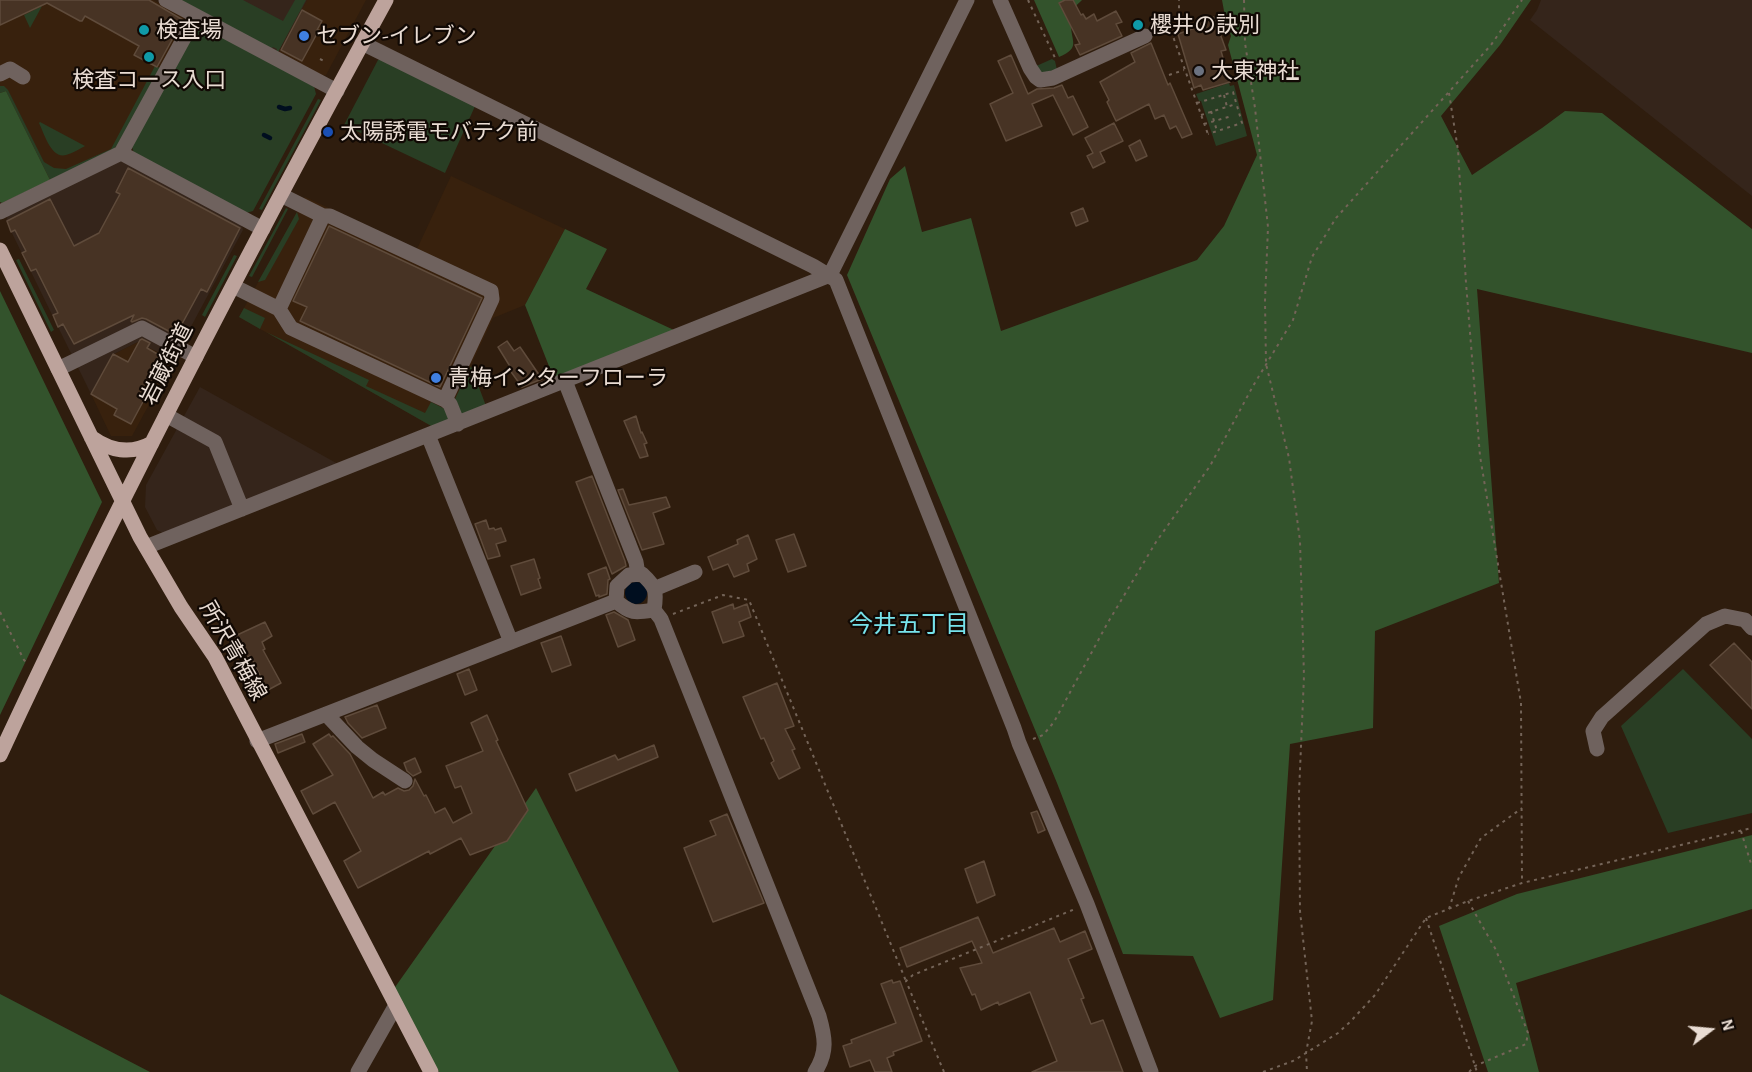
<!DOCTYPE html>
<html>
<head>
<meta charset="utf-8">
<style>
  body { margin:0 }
  #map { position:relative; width:1752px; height:1072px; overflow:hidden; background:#2f1d0e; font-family:"Alegreya Sans",sans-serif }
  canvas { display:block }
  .north { position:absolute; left:1680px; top:1000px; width:60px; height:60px; -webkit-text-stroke:4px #110904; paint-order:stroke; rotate:74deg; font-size:16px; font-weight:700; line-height:24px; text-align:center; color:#e9dcd3 }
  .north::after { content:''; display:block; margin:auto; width:21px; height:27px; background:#e9dcd3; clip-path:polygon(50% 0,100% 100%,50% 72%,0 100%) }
</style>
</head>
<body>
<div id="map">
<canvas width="1752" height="1072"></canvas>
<div class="north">N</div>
</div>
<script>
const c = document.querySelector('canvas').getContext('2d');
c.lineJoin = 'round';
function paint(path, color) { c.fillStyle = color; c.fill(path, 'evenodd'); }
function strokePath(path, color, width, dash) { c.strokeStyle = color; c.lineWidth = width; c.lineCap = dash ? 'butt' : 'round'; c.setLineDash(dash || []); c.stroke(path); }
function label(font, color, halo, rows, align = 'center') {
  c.font = font + ' "Alegreya Sans","Noto Sans JP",sans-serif'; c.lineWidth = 4.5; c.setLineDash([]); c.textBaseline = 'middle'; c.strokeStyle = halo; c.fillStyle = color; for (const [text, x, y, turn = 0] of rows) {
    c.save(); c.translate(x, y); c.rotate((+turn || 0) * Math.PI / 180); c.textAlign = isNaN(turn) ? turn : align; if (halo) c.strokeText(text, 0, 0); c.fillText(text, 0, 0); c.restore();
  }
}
paint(new Path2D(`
  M0 0H153L182 16 185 22 114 149 50 180 5 91 0 93Z
  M307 0H366L326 75 320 76 278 53Z
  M451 176 565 229 525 305 493 318 471 365 486 406 433 427 239 317 305 197 417 249Z
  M138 342 173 360 132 436H111L91 394 112 355Z`), '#38210d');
paint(new Path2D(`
  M180 0H307L278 53Z
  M1541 0H1752V196L1530 20 1537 10Z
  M119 161H125L241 223 243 230 173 360 138 342 112 355 91 394 6 221 8 215Z
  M200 387 338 464 163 533 157 530 145 507 146 485Z`), '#35251b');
paint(new Path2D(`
  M181 0H243L283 21 295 0H306L278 52H276L277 49 273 47 271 49Z
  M42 6 30 28 24 15Z
  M203 26 314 86 316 94 253 211 246 213 134 153 132 147 195 28Z
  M384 58 476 104 445 173 344 125 378 60Z
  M1052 59 1055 61 1057 70 1045 75 1034 67Z
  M155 66 160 68 119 144 114 149 50 180 6 91 0 93V86H4L8 90 44 162 54 168 66 169 111 149Z
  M1229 83 1230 86 1234 85 1247 136 1216 146 1201 101H1199L1196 94Z
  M318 99 321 100 262 210 259 209Z
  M39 123 40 122 85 146C79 149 73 153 66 155 51 159 44 133 39 123Z
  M286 208 288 209 252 277 249 276Z
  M297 212 299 219 265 280 258 282Z
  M234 255 237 256 205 317 202 315Z
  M19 259 54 330 51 332 16 260Z
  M244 308 265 318 260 329 239 317Z
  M266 332 369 380 366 386 425 413 431 402 445 409 449 419 433 427Z
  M471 366 486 406 461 415 455 399Z
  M1683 669 1752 739V813L1668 833 1621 726Z`), '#293e24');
paint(new Path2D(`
  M1034 0H1082C1079 3 1074 7 1072 11 1071 13 1071 19 1071 21 1070 42 1082 47 1059 57Z
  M1222 0H1531L1500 45 1441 116 1472 175 1542 128 1565 111 1602 113 1752 229V353L1477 289 1499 583 1375 631 1373 728 1290 744 1273 1000 1220 1018 1193 956 1123 954 1057 783 847 275 890 179 905 166 922 232 971 218 1001 331 1197 260 1224 226 1257 155 1228 45 1231 36 1226 22Z
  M6 91 50 180 2 203 0 202V93Z
  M565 229 607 249 586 289 676 331 554 379 525 305Z
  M0 291 102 502 0 715Z
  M536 788 679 1072H439L393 990Z
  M1752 835V909L1516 983 1539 1072H1488L1439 926 1517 894Z
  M0 994 150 1072H0Z`), '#33532c');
paint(new Path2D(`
  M625 593a11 11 0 1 1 22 0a11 11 0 1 1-22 0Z`), '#000e1f');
strokePath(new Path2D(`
  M279 107 285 109 290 108
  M264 135 270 138`), '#000e1f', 4.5);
const building = new Path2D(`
  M0 0H149L183 20 157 67 134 55 139 46 85 16 82 21H80L47 3 0 25Z
  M1065 0H1073L1081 15 1083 14 1086 19 1094 14 1097 21 1116 11 1122 22 1116 24 1122 36 1080 55 1075 45 1080 44 1059 3Z
  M302 10 322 21 317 30H319L302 61 281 50Z
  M1214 17 1226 50 1221 51 1230 82 1203 90 1201 85 1194 88 1178 34 1198 27 1197 23Z
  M1151 43 1168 85 1170 83 1192 134 1182 138 1176 126 1170 129 1164 115 1155 119 1149 104 1116 121 1107 102 1109 100 1100 82 1135 62 1131 53Z
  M1011 55 1028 94 1037 89 1054 88 1062 85 1068 98 1073 96 1088 127 1073 135 1053 95 1032 104 1042 126 1006 141 990 104 1013 93 998 61Z
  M1114 123 1123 141 1100 152 1105 162 1093 168 1087 156 1093 153 1085 138Z
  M1140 140 1147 156 1136 161 1129 146Z
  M128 168 240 228 207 292 201 289 176 335 146 319 142 318 132 322 131 321 134 315 74 344 63 324 58 327 53 315 58 313 36 269 31 271 22 253 26 251 15 230 11 232 7 221 50 199 74 246 99 233 120 194 116 192Z
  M1083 208 1088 221 1076 226 1071 213Z
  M329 226 482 298 440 387 300 321 307 307 293 301Z
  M142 339 150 343 147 348 166 359 131 424 114 415 117 409 91 394 113 354 128 362 140 340Z
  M507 341 514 351 520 347 542 379 522 387 509 369 511 368 498 347Z
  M636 416 641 433 642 432 647 443 644 444 648 456 640 458 624 421Z
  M592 476 625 561 626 566 612 574 576 482Z
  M623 489 629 505 666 497 670 507 653 513 664 544 642 550 618 490Z
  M486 520 489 529 494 528 495 530 501 528 506 541 496 544 500 556 488 559 475 524Z
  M794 534 806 566 788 572 776 540Z
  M748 535 757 559 747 564 749 571 734 577 728 564 713 570 708 557 738 544 737 540Z
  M534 559 540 578 538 579 541 588 521 595 511 566Z
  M606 567 610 579 608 580 607 594 599 597V595L596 596 588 574Z
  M733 604 734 609 747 604 751 617 739 622 744 636 723 643 712 612Z
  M614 612 628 620 635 640 618 647 606 615Z
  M265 622 272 636 262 642 265 649 263 650 281 683 268 690 250 656 246 658 235 636Z
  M561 636 571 665 552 672 541 643Z
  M1734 643 1752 662V709L1710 665Z
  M469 669 477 690 465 695 457 674Z
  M777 683 794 726 785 729 795 749 792 750 800 768 779 779 771 763 774 761 764 738 761 739 743 697Z
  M377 705 386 728 362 738 348 723 345 717Z
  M487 715 498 740 496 741 528 810 507 841 470 855 461 838 430 854 429 851 358 888 344 861 361 851 335 802 313 814 301 791 333 775 313 744 329 734 331 737 333 736 350 754 373 798 383 792 385 795 398 788 404 791 409 790 413 786 415 779 424 796 426 795 435 813 445 808 453 823 472 813 461 786 455 788 446 766 483 751 471 723Z
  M302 734 305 742 278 753 275 744Z
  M654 745 658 757 576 791 569 774 615 755 618 760Z
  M415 758 421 772 413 776 407 771 404 763Z
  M1037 811 1045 830 1038 833 1031 813Z
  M727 814 764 903 713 922 684 848 716 835 710 821Z
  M984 861 995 895 977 903 965 869Z
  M978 917 993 953 1054 928 1060 942 1085 931 1092 949 1068 959 1084 998 1081 999 1091 1024 1103 1020 1123 1072H1032L1057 1061 1030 992 999 1005 998 1002 981 1010 975 994 972 995 960 968 982 963 972 941 907 967 900 948Z
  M892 980 893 983 900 981 922 1041 893 1052 894 1055 887 1058 892 1072H875L870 1060 850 1067 843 1046 852 1043 851 1040 896 1023 881 984Z`);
paint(building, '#473324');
strokePath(building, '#5f4b3b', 1.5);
strokePath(new Path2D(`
  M1028 0 1056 60
  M1244 0 1245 43 1255 108 1268 227 1265 301 1266 364 1289 458 1300 541 1304 676 1299 793 1300 911 1312 1021 1306 1053 1307 1072
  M1170 28 1183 24 1179 11V0
  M1159 32 1170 28 1209 137
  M320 59 324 61
  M1169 75 1184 70
  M1449 93 1458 150 1466 283 1480 456 1521 703 1522 883
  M1224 95 1227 107
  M1197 103 1233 92 1242 123 1208 134
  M1211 111 1217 131
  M1201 115 1236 104
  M1204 124 1232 116
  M0 612 24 660 27 663
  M673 614 723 595 749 600 906 981
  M1033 739 1043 735 1054 722 1107 624 1156 542 1210 466 1253 386 1293 320 1312 257 1336 218 1491 45 1522 0
  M1741 831 1752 867
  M1468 901 1496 950 1528 1033 1526 1044 1475 1066 1469 1072
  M1449 909 1459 877 1481 838 1522 808
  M1426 918 1477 1072
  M944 1072 906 981 913 975 1075 909
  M1263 1072 1293 1061 1306 1053 1338 1033 1350 1022 1375 995 1426 918 1468 901 1522 883 1752 828`), '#746458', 2, [3, 4.5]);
strokePath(new Path2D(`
  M166 0 337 91
  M1000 0 1030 68 1036 77 1040 80 1053 78 1145 36
  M362 43 813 266 836 280 1014 728 1019 743 1087 904 1151 1072
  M0 74 10 69 23 77
  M121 153 196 16
  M281 195 323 216H330L491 291 492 299 445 400
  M0 212 121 153 263 229
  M233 286 279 309 291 328 445 400 450 404 458 424
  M279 309 323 216
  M58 369 142 328 196 357
  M565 381 636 562 638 574
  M166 415 215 442 242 509
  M428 435 511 642
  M146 547 830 275 967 0
  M642 574C656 587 657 591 654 610 635 613 631 614 616 601L617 586 629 575Z
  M654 589 695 572
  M654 610 661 619 819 1016C825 1037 828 1052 815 1072
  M326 714 357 747 373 760 405 781
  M257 741 616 601
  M1597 749 1593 731 1602 717 1706 624 1725 616 1745 620 1752 628
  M358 1072 396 1005`), '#6f625e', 15);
strokePath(new Path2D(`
  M0 250 140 537 181 607 215 657 431 1072
  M91 437C110 451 131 455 152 443
  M0 755C119 499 250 248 386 0`), '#bda39c', 15);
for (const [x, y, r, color] of [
  [1138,25,6,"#0f9aa8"],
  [144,30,6,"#0f9aa8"],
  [304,36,6,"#3f7fe0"],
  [149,57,6,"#0f9aa8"],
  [1199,71,6,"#6b7280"],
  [328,132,6,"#1a4fb4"],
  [436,378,6,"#3f7fe0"]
]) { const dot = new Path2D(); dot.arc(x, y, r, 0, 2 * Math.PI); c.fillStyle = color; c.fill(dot); strokePath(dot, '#110904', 2); }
label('22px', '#e9dcd3', '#110904', [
  ["櫻井の訣別",1150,25],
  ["検査場",156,30],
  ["セブン-イレブン",316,36],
  ["大東神社",1211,71],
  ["検査コース入口",149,80,"center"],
  ["太陽誘電モバテク前",340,132],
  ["青梅インターフローラ",448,378]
], 'left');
label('22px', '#e9dcd3', '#110904', [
  ["岩蔵街道",167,364,-63],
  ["所沢青梅線",233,651,60]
]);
label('24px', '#76e2eb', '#110904', [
  ["今井五丁目",909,625]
]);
</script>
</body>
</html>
